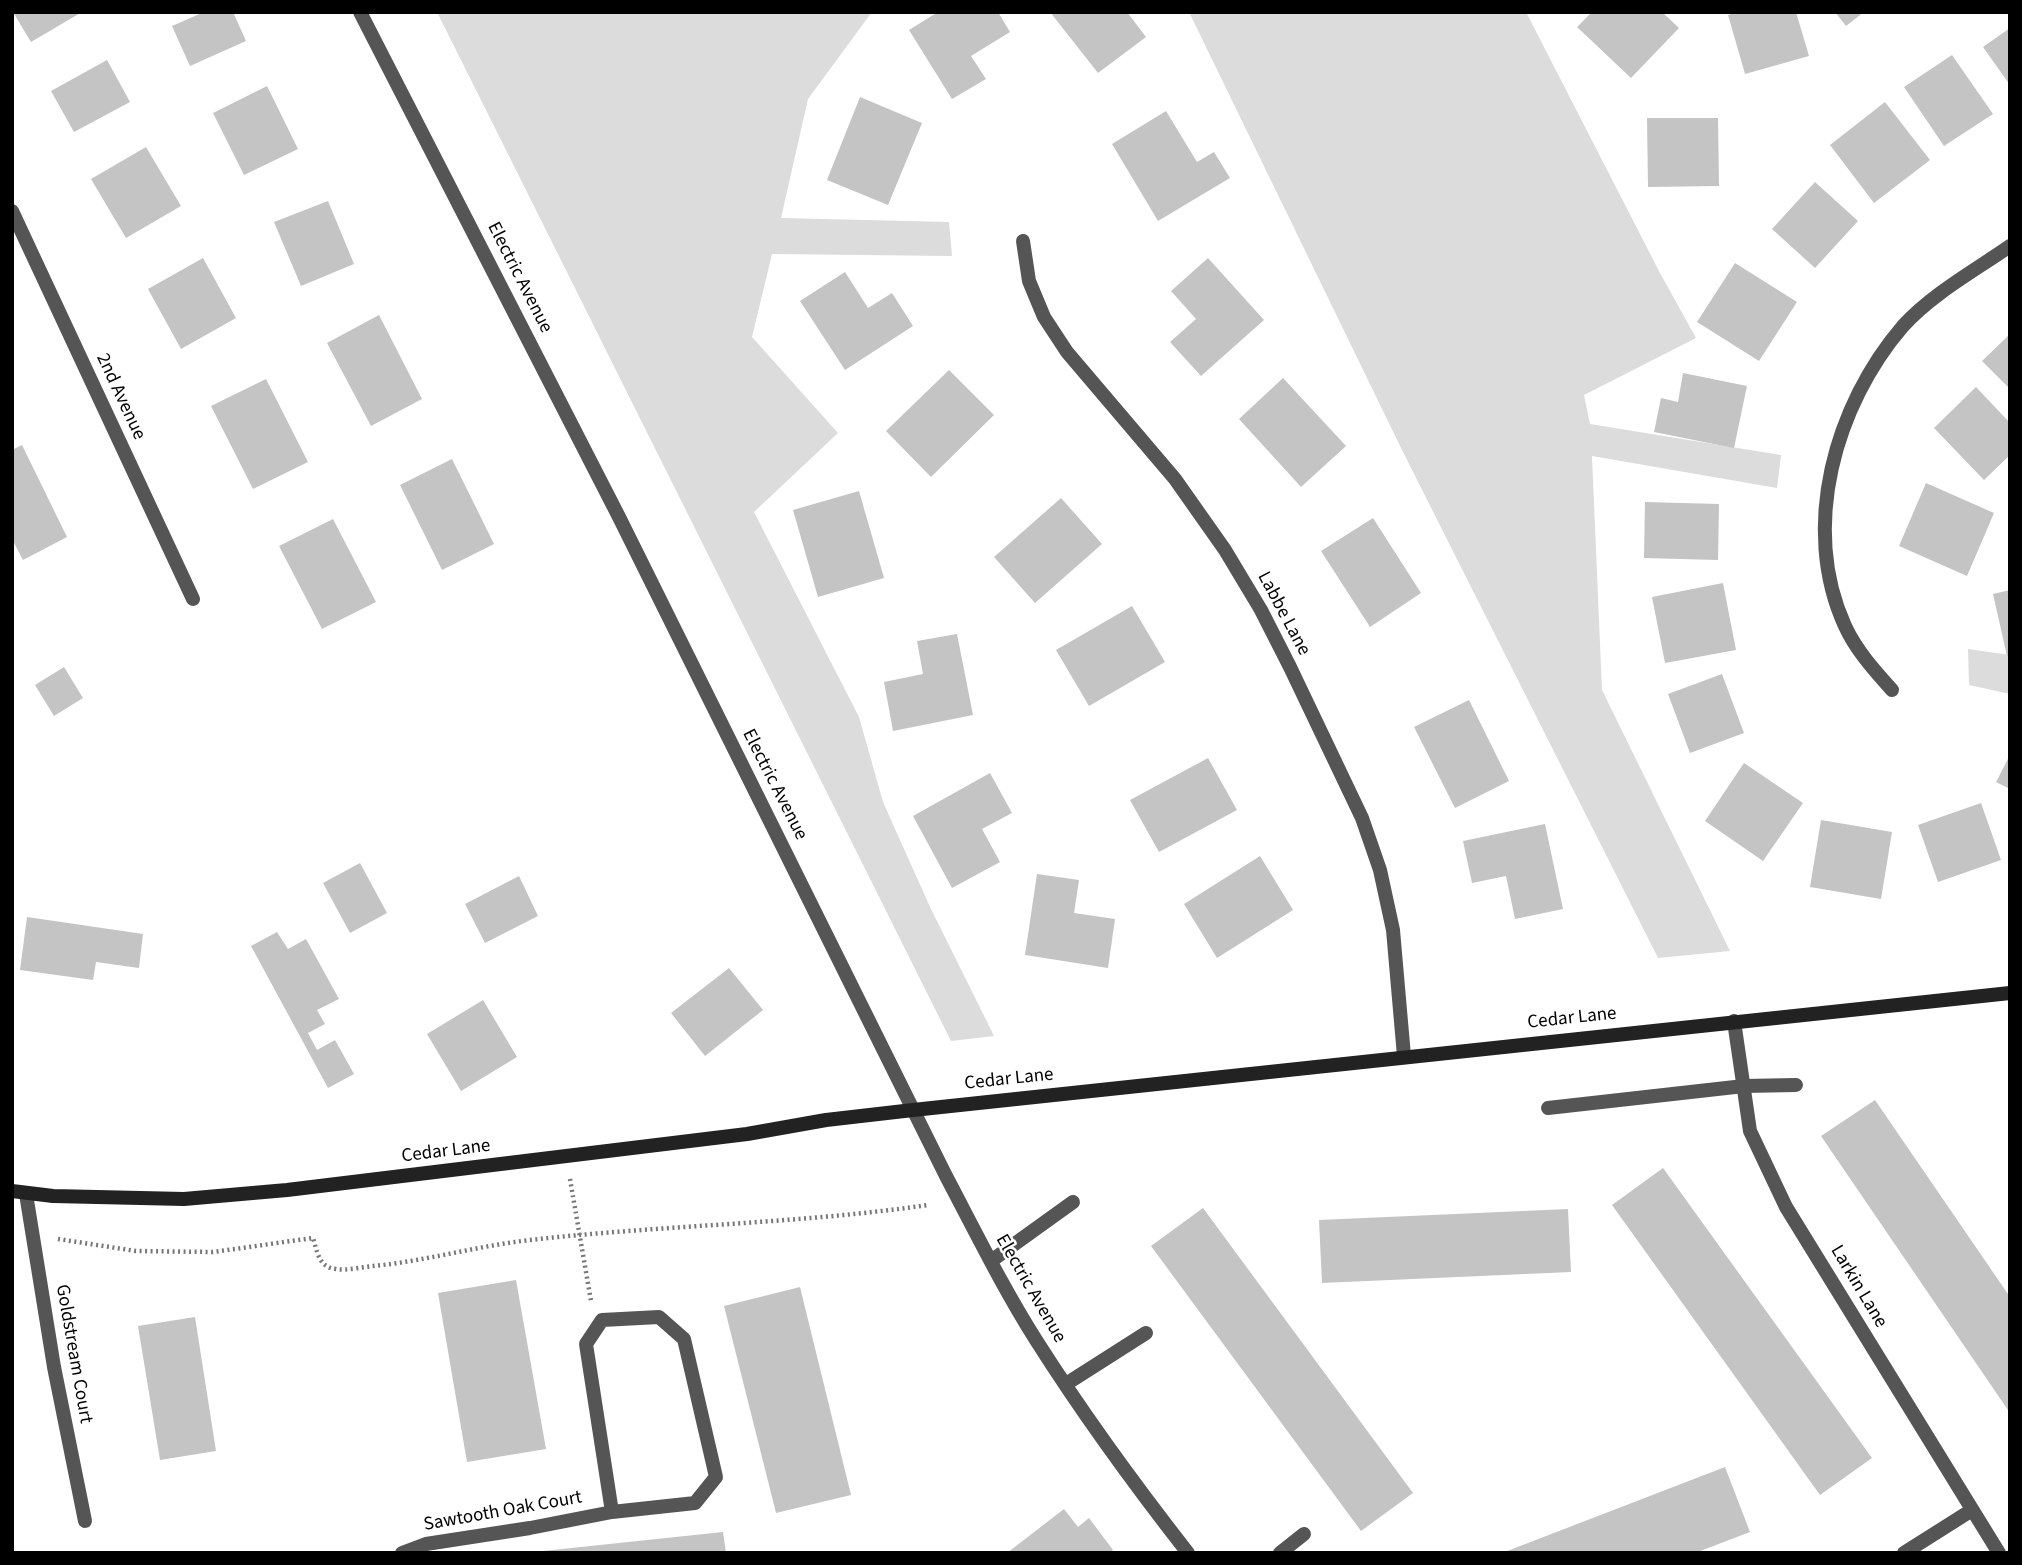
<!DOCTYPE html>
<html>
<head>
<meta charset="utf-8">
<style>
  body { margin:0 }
  #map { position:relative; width:2022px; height:1565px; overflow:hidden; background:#fff; font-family:"Source Sans 3",sans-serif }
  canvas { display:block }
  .frame { position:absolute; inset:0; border:14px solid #000; pointer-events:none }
</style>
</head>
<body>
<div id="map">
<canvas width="2022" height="1565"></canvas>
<div class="frame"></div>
</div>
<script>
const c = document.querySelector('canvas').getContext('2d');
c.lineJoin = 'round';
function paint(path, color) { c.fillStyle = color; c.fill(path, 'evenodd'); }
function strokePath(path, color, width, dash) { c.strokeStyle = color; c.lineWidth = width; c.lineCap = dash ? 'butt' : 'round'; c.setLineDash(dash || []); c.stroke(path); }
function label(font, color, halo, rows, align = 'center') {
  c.font = font + ' "Source Sans 3",sans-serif'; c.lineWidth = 5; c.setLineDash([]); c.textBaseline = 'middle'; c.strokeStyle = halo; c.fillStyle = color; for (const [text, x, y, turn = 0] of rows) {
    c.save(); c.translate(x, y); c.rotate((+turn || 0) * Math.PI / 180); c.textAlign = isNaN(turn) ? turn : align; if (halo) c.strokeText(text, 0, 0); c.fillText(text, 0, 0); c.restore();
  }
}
paint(new Path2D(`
  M437 12H872L808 99 781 218 949 222 952 256 772 254 752 337 838 433 754 512 859 717 883 802 930 907 994 1036 951 1041Z
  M1189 12H1526L1660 273 1696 338 1584 395 1590 424 1781 455 1777 488 1592 456 1602 690 1730 951 1658 958 1402 450Z
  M1968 649 2010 655V694L1969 685Z`), '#dcdcdc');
paint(new Path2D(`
  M13 12H82L31 42Z
  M204 12H233L246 41 190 66 172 26Z
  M938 12H998L1010 32 971 56 986 79 952 99 909 30Z
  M1050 12H1127L1146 37 1098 73Z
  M1592 12H1662L1679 28 1631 78 1577 27Z
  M1739 12H1796L1809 56 1745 74 1728 15Z
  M1835 12H1864L1846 26Z
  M2010 28V85L1983 47Z
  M1952 55 1993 114 1944 146 1904 87Z
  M107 60 130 102 74 132 51 91Z
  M267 86 298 149 244 175 213 113Z
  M860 97 922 123 888 205 827 180Z
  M1885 102 1930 160 1874 203 1830 145Z
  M1166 111 1197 162 1214 152 1230 178 1158 221 1112 144Z
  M1647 118H1718L1719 186 1648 187Z
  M146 147 181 206 126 238 91 179Z
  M1815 182 1858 221 1815 268 1772 229Z
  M328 201 354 264 301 286 274 222Z
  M203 258 236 318 181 349 148 289Z
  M1208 258 1264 320 1201 376 1170 342 1196 319 1171 291Z
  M1735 263 1797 302 1759 361 1697 322Z
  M845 272 868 308 892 293 913 326 845 370 800 301Z
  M379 315 422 399 371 426 327 343Z
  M2010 334V389L1982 361Z
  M949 370 994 415 931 477 886 431Z
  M1683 373 1747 386 1734 448 1654 432 1661 398 1678 402Z
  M1283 378 1346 446 1301 487 1239 419Z
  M266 379 308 462 253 489 211 406Z
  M1976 387 2010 423V455L1984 480 1934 428Z
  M22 445 67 537 23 560 12 539V450Z
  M452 459 494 544 442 570 400 485Z
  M1926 483 1994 513 1967 576 1899 546Z
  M859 491 884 578 818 597 793 510Z
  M1061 498 1102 544 1035 603 994 557Z
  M1645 502 1719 504 1718 560 1644 558Z
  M1373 518 1421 593 1370 627 1321 551Z
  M333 519 376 602 322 629 279 546Z
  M1723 583 1736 650 1665 663 1652 597Z
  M2010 590V655L2007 656 1993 594Z
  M1132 606 1165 662 1089 706 1056 650Z
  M957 634 973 715 893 731 884 682 923 674 917 641Z
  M64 667 83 698 54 716 35 685Z
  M1722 674 1744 733 1690 753 1668 694Z
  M1469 700 1509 781 1455 808 1414 727Z
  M2010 755V789L1996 782Z
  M1208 758 1237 810 1159 852 1130 800Z
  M1744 763 1803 803 1763 861 1705 821Z
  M990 773 1012 813 982 829 1000 862 952 888 913 816Z
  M1981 803 2001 860 1938 882 1918 825Z
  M1821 820 1892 832 1881 899 1810 887Z
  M1545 824 1563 909 1515 919 1506 876 1472 883 1463 841Z
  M1260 856 1293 910 1217 958 1184 904Z
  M360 863 387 913 350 933 323 883Z
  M1037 874 1079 880 1074 913 1115 919 1108 968 1025 955Z
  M519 876 538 916 485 943 465 904Z
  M27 917 143 934 139 968 96 962 93 980 20 970Z
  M277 932 288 949 306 939 339 999 317 1010 325 1024 308 1033 317 1050 335 1040 354 1074 328 1088 251 946Z
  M729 968 763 1010 705 1056 671 1013Z
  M483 1000 517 1057 461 1091 427 1034Z
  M1875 1100 2010 1297V1413L1821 1136Z
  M1663 1168 1872 1458 1820 1495 1612 1205Z
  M1203 1208 1413 1493 1361 1531 1151 1246Z
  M1568 1209 1571 1272 1322 1283 1319 1220Z
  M516 1280 546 1449 467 1462 438 1293Z
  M800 1287 851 1495 776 1513 724 1306Z
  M195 1317 216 1451 160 1460 138 1326Z
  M1725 1467 1750 1532 1695 1553H1502Z
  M1064 1509 1078 1527 1089 1518 1113 1550 1109 1553H1007Z
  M723 1532 726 1553H543V1551Z`), '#c4c4c4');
strokePath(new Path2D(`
  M570 1179 591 1301
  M58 1239 136 1251 213 1252 313 1238C317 1251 319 1268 336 1269 347 1271 361 1267 373 1266 426 1261 477 1246 530 1240 663 1225 796 1224 928 1205`), '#777', 4.5, [2, 3.5]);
strokePath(new Path2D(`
  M1548 1108 1744 1086 1796 1085
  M991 1261 1073 1202
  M1066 1384 1146 1333
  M1280 1553 1304 1534`), '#555', 14);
strokePath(new Path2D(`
  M12 211 193 599
  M1023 241 1029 281 1044 317 1067 352 1175 479 1225 550 1261 610 1290 667 1362 818 1380 870 1393 930 1404 1056
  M1892 690C1874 670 1856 650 1845 626 1800 528 1835 405 1903 326 1932 294 1974 271 2010 246
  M1734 1021 1750 1131 1786 1207 1999 1553
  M26 1194 54 1367 85 1521
  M402 1553 426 1544 530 1528 612 1512 695 1503 716 1477 684 1339 659 1317 602 1320 586 1344 612 1512
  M1904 1553 1972 1510`), '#555', 14);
strokePath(new Path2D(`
  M360 12 619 517 946 1176C975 1231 1003 1288 1036 1340 1083 1414 1134 1484 1188 1553`), '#555', 14);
strokePath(new Path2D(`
  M12 1191 53 1196 184 1199 287 1190 747 1134 826 1120 913 1110 2010 993`), '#222', 14);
label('19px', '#000', '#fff', [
  ["Electric Avenue",519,278,63],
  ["2nd Avenue",120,397,65],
  ["Labbe Lane",1283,614,62],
  ["Electric Avenue",774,785,63],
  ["Cedar Lane",1572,1019,-6],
  ["Cedar Lane",1009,1080,-6],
  ["Cedar Lane",446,1152,-7],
  ["Larkin Lane",1858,1287,59],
  ["Electric Avenue",1030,1289,60],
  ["Goldstream Court",73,1354,80],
  ["Sawtooth Oak Court",503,1512,-10]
]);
</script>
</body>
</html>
